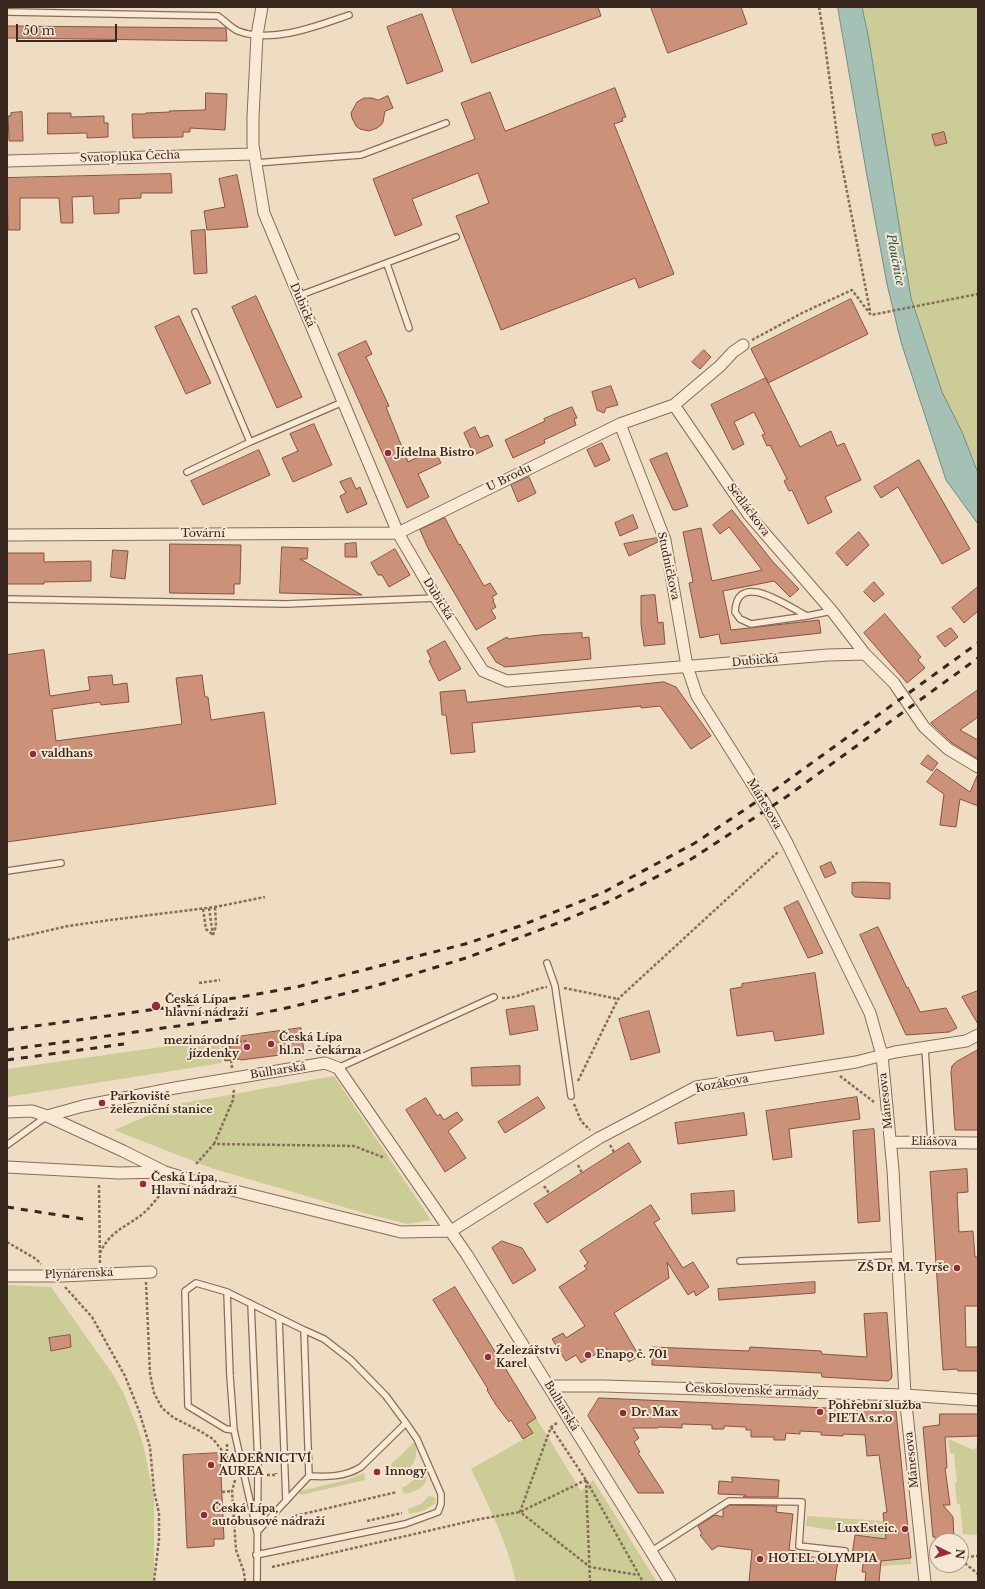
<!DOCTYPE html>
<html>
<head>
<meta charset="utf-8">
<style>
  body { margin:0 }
  #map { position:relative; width:985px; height:1589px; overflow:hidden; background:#eedcc3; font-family:"Libre Baskerville",serif }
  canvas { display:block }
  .frame { position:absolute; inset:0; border:8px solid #38271e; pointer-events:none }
  .north { position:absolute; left:929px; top:1533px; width:40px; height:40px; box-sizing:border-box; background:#f5e7d2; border:1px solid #a99a8a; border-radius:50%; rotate:95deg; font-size:11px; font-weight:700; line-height:16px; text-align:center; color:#38271e }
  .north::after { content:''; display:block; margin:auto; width:14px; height:18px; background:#972a38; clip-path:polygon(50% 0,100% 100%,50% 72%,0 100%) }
  .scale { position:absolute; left:16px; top:24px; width:101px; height:18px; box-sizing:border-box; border:2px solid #38271e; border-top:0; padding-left:5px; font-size:12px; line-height:14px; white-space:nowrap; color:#38271e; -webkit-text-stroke:3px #f5e7d2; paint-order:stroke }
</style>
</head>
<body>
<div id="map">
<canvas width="985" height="1589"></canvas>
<div class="frame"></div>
<div class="north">N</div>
<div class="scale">50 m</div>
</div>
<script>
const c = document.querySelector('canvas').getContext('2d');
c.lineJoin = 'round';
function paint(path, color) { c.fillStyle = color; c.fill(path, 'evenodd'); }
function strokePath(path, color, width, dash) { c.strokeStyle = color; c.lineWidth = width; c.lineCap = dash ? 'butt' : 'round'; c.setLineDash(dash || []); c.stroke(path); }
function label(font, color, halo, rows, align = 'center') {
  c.font = font + ' "Libre Baskerville",serif'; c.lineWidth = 4; c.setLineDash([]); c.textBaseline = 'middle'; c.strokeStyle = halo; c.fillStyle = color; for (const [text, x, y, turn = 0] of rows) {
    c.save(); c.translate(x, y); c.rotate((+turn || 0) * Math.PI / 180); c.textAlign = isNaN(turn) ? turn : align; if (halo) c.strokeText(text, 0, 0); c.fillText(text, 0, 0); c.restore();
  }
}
paint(new Path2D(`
  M862 7H978V473L962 432 942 392 911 298 869 40Z
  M218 1039 222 1063 7 1097V1069Z
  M334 1076 431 1220 407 1224 364 1213 211 1168 114 1130 173 1105Z
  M7 1285 51 1287 114 1376 124 1394 138 1429 144 1448 154 1497V1582H7Z
  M536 1418 581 1491 593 1480 657 1582H516C507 1542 489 1506 471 1469L533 1434 527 1424Z
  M948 1439 974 1450 978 1445V1535L963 1534 960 1504H957L955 1483 957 1482 954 1454 950 1453Z
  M414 1442C417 1446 417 1449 416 1454 415 1471 398 1472 385 1476L384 1470 399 1457Z
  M364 1473 365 1480 301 1495 299 1493 300 1491 347 1480Z
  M423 1473 427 1477C426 1488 413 1492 404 1494L402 1488C410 1485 415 1476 423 1473Z
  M429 1496 435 1497 436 1503 423 1511 409 1514 408 1509 421 1504Z
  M807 1516 884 1521 899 1559 911 1558V1564L880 1566 876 1537 806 1526Z`), '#cccc97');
const water = new Path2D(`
  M838 7H862L869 40 911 298 942 392 962 432 978 473V524L946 480 901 342 887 284 867 176Z`);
paint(water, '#a5c1b5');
strokePath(water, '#6c8f82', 1);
const building = new Path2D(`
  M452 7H598L601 16 472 63Z
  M651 7H741L747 24 668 53Z
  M422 14 443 71 407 84 387 27Z
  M7 26 226 28 227 41 7 38Z
  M615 88 626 117 622 118 623 121 614 124 674 274 639 288 635 278 501 330 456 216 489 203 478 173 412 199 422 225 395 236 373 179 475 139 461 103 490 92 505 131Z
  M206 93 227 94 225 130 190 128V132H183V137L133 138 132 114H145L146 113 170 112 169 111 205 110Z
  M388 96 393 108 385 111 383 122 381 125 377 128 369 131 360 129 356 126 352 118 351 113 357 102 364 98H372L378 100Z
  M22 112 23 141H9L8 116H11V113Z
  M48 113H71V117L104 116V123H108V137L87 138V133L48 134Z
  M944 132 947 143 935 146 932 135Z
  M171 174 172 193H141V198L119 199V213L94 214 93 196 72 197 73 223H61L59 198H20V230H8L7 178Z
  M237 175 248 227 207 230 204 211 225 207 219 179Z
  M205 230 207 273 194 274 191 231Z
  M256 296 302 397 277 408 232 307Z
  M851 299 868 334 768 383 751 349Z
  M179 316 211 383 186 394 155 327Z
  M366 341 372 354 366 357 389 406 386 407 408 462 434 449 441 463 418 474 429 497 407 508 338 354Z
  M704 350 711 357 700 369 692 362Z
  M766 378 800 447 831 431 837 446 844 443 861 480 825 497 832 512 808 524 792 490 789 491 784 481 787 479 770 445 767 446 762 435 765 434 754 412 734 422 744 444 733 450 711 405Z
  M611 386 618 405 606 408 604 413 597 410 592 392Z
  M572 407 577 418 574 419 576 425 544 440 545 443 513 458 505 440 545 421 544 419Z
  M314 424 332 465 293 482 282 458 298 451 290 434Z
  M475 427 480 438 488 435 493 446 474 455 464 433Z
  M602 443 610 460 595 467 587 450Z
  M259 450 270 475 203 505 191 481Z
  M667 453 688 506 677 510H673L650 460Z
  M919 460 970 549 942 564 898 487 881 498 874 487Z
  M529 477 536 493 518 502 511 485Z
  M351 478 356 489 360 487 367 504 347 513 340 496 346 493 340 482Z
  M732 510 773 562 799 589 790 597 774 581 723 591 731 630 819 620 821 633 721 644 719 634 700 638 689 583 693 582 683 532 701 528 712 581 762 570 729 527 720 534 713 525Z
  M633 515 638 528 620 536 615 523Z
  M445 518 459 545 460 544 484 586 490 583 497 594 492 597 494 600 493 601 496 607 491 610 496 618 476 630 428 548 420 530Z
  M859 532 869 545 847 566 836 553Z
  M657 538 658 542 629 556 624 544Z
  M356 543 357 557H345V544Z
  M170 544 241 545 240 584H234V594L170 593Z
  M282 547 308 548 307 559H300L362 595 280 593Z
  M395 549 410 575 389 587 382 575H378L371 563Z
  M113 550 128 551 125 579 111 577Z
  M7 553H44V562L91 561V581L44 582V584H7Z
  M874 582 884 594 874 602 864 592Z
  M978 587V611L964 623 952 608Z
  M655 595 658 623 663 622 665 644 644 646 641 624V596Z
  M885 614 921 657 918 660 925 668 907 683 864 633Z
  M951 628 958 637 945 647 937 637Z
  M582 633V638L589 637 591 659 505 667 496 662 487 648 507 637 508 639 540 635Z
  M445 641 461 669 439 681 429 661 431 659 427 651Z
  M44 650 50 696 90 690 88 677 112 675 113 685 127 683 129 702 101 705 100 702 52 709 56 741 182 724 176 678 202 675 205 697H208L211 720 264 712 276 804 7 842V655Z
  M664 682 676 687 711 736 691 749 660 706 641 708V706L472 723 475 752 451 754 446 715H442L440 692 465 690 467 702Z
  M978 690V717L960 730 978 740V759L952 743 931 723Z
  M928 755 938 763 932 771 921 764Z
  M937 769 970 792 978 774V806L960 799 956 827 940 825 944 794 927 782Z
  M831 862 836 873 825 878 820 867Z
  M863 882 890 883V899L855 897 852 894V883Z
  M798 901 823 953 808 958 784 908Z
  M878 927 907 988 908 987 920 1012 946 1008 957 1028 949 1032 906 1035 860 935Z
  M815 973 824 1034 775 1041 773 1031 737 1036 730 989 742 987V984Z
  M978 991V1024L962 997Z
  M534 1006 538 1030 510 1035 506 1010Z
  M649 1011 660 1052 631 1060 619 1019Z
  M301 1028 304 1052 241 1060 240 1059 225 1061 222 1039Z
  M978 1050V1130H955L951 1072 952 1066 956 1062Z
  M520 1066V1085L472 1086 471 1068Z
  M538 1097 545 1108 505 1133 498 1122Z
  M857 1097 860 1119 789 1129 792 1157 773 1160 766 1111Z
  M426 1098 437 1116 440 1114 444 1120 457 1112 463 1120 448 1131 466 1158 445 1172 406 1110Z
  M744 1113 747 1135 678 1144 675 1123Z
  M874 1129 880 1221 858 1223 853 1131Z
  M629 1143 641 1162 547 1223 534 1204Z
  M967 1169 968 1192 957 1193 959 1232 973 1231 975 1257H978V1306H965L966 1347H978V1371H958L957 1369 943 1370 930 1172Z
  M734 1191 735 1211 692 1214 691 1194Z
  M651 1205 660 1219 654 1223 683 1268 693 1262 709 1287 696 1296 694 1291 688 1295 667 1262 669 1278 614 1313 639 1356 629 1362 624 1354 614 1360 606 1348 581 1363 576 1355 566 1361 552 1339 563 1333 566 1338 585 1326 559 1287 587 1269 584 1266 588 1263 580 1251Z
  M502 1241 522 1248 536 1270 513 1284 492 1248Z
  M815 1282V1293L719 1300 718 1289Z
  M455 1287 536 1418 527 1424 533 1433 523 1439 511 1420 509 1422 496 1405 487 1390 488 1389 433 1300Z
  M887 1313 892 1376 891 1379 888 1381 822 1377 821 1373 652 1365V1347L749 1351 750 1347 786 1349 821 1351 822 1354 867 1357 864 1314Z
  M70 1335 71 1347 51 1351 49 1338Z
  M599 1398 896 1411 911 1558 881 1561 879 1582H865L866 1572H862L864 1557 852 1555 855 1535 886 1539 883 1513 887 1512 879 1455 867 1456 865 1435 843 1434V1436L821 1435V1432L800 1431V1434L786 1433 785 1440H774V1437H751V1430H746V1427L724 1426V1429H712V1425L682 1424V1428L659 1427 658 1428H633L639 1438 634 1442 640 1452 638 1453 664 1493H638L588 1416Z
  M940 1414H978V1436L945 1437 947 1468H945L950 1505H943L953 1517 954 1541H936L935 1537H933L923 1427 939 1425Z
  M220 1453 224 1539H214V1546L187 1548 183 1455Z
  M732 1477 779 1480 778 1497H743L746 1495 718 1494 719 1481 732 1482Z
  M730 1505 777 1506 776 1512 793 1514 789 1550 796 1551 795 1555 838 1560 835 1582H749L752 1550 718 1546 712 1550 700 1535 702 1534 698 1526 715 1515 723 1517V1510Z`);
paint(building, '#cc9179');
strokePath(building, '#875340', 1);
const service = new Path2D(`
  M9 12 218 16C224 20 231 28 238 31 272 44 317 26 349 15
  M255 163 361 155 446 123
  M387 264 409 328
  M298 296 456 237
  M195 312 250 442
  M187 472 250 442 343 402
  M7 599 286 604 436 598
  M807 616C787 606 737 569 735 612L740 619 751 624 807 616 832 611
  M7 871 61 863
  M547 963 555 986 571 1096
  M925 1048 931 1143
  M338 1068 494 997
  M7 1145 47 1116
  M740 1261 898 1255
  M227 1292 304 1330 309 1476 257 1532 234 1430 230 1376Z
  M227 1292 196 1283 185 1291 188 1406 226 1429 234 1430
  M251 1304 258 1464 257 1582
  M279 1318 286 1501
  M304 1330 324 1339 351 1360 386 1396 406 1423
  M650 1552 729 1501 802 1502 799 1546 845 1551
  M256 1555 405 1524 438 1512 441 1504V1494L417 1439 406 1423 361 1467C345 1477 327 1477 309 1476`);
const minor = new Path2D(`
  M262 7 257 35 253 117V145L264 213 398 533 436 598 483 671 507 681 828 655 865 654
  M7 161 253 154
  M674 405 749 515 832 611 865 654 894 683 924 727 948 749 978 767
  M620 424 665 540 687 666 697 696 770 812 787 843 870 1013 882 1055 893 1170 905 1395 925 1582
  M7 535 398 533 620 424 674 405 720 366 733 352 743 345
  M7 1112 32 1111 47 1116 123 1151 165 1172 191 1180 401 1232 451 1231
  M47 1116 83 1106 175 1088 325 1063 338 1068 467 1255 670 1582
  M891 1142 978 1143
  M7 1167 119 1173 164 1172
  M451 1231 599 1138 696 1087 856 1062 895 1052 966 1041 978 1035
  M7 1276H62L151 1272
  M549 1386H603L905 1395 978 1400`);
strokePath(service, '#886d5a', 8);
strokePath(minor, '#886d5a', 13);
strokePath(new Path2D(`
  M819 7 824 37 839 150 870 311
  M752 340 804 312 852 290 871 315 978 294
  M209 908 213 935
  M203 909 206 929 213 935
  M213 935 216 926 215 907
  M7 940 68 926 110 920 215 907 265 897
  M199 983 220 980
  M564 988 618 999
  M502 998C517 999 532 989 547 987
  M202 1013 224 1009
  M232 1068 229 1043 248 1041
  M840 1076 874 1102
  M578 1081 618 999 778 852
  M574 1104 581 1121 590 1130
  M214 1144 233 1100 234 1089
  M610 1145 614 1152
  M196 1164 214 1144 354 1146 385 1158
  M578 1165 582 1173
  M99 1185 100 1263
  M544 1186 549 1193
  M7 1242 36 1259 41 1264
  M100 1253C111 1229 128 1227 146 1211 152 1205 157 1198 163 1192
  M146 1282 150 1374 154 1393 162 1408 174 1418 200 1431 213 1439 231 1462
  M65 1287 92 1317 125 1376 139 1411 150 1447 154 1491 159 1513V1539L154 1582
  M557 1423 551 1427 520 1512 590 1567 638 1575
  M551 1427 586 1480 643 1582
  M227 1444V1455
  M267 1475H276V1473
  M235 1480 232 1491 236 1550 244 1572 245 1582
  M586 1480 590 1582
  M222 1492 232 1491
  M290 1517 397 1492
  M367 1521 402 1513
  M961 1557 978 1556
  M961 1560 978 1574
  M272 1567 475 1520 520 1512 586 1480`), '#886d5a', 2.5, [3, 2]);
strokePath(service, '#f9ead6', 5.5);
strokePath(minor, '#f9ead6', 11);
strokePath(new Path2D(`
  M7 1030 235 998 297 987 465 944 520 926 604 892 695 843 777 788 978 643
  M7 1050 249 1016 295 1006 375 986 469 957 563 921 608 902 693 858 786 797 978 658
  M7 1060 124 1044
  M7 1207 90 1220`), '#38271e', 3, [7, 7]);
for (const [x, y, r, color] of [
  [388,453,4,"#972a38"],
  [33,754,4,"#972a38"],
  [156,1006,5,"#972a38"],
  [271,1044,4,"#972a38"],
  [247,1047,4,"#972a38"],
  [102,1103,4,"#972a38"],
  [143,1184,4,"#972a38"],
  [957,1268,4,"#972a38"],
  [588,1355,4,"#972a38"],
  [488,1357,4,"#972a38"],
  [820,1412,4,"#972a38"],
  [623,1413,4,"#972a38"],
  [211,1465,4,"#972a38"],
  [377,1472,4,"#972a38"],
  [204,1515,4,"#972a38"],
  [905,1529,4,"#972a38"],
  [760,1559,4,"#972a38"]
]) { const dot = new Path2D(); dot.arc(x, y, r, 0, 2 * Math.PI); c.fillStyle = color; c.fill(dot); strokePath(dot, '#f5e7d2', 1.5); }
label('11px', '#38271e', '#f5e7d2', [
  ["Svatopluka Čecha",130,157,-2],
  ["Dubická",302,305,67],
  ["U Brodu",509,478,-26],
  ["Sedláčkova",748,510,53],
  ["Tovární",203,534],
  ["Studničkova",668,566,78],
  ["Dubická",438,599,58],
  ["Dubická",755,661,-5],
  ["Mánesova",764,804,59],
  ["Bulharská",278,1071,-9],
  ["Kozákova",722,1084,-11],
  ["Mánesova",886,1101,-96],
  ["Eliášova",934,1142,1],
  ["Plynárenská",79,1274,-2],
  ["Československé armády",752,1391,2],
  ["Bulharská",561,1406,59],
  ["Mánesova",912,1460,-96]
]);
label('bold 11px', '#38271e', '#f5e7d2', [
  ["Jídelna Bistro",396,453],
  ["valdhans",41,754],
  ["Česká Lípa",165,1000],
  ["hlavní nádraží",165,1013],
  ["Česká Lípa",279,1038],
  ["hl.n. - čekárna",279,1051],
  ["mezinárodní",239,1041,"right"],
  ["jízdenky",239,1054,"right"],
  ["Parkoviště",110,1097],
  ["železniční stanice",110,1110],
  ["Česká Lípa,",151,1178],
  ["Hlavní nádraží",151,1191],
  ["ZŠ Dr. M. Tyrše",949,1268,"right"],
  ["Železářství",496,1351],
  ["Karel",496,1364],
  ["Enapo č. 701",596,1355],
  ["Pohřební služba",828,1406],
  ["PIETA s.r.o",828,1419],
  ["Dr. Max",631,1413],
  ["KADEŘNICTVÍ",219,1459],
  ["AUREA",219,1472],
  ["Innogy",385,1472],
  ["Česká Lípa,",212,1509],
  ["autobusové nádraží",212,1522],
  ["LuxEsteic.",897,1529,"right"],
  ["HOTEL OLYMPIA",768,1559]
], 'left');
label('italic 12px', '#2d5850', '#f5e7d2', [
  ["Ploučnice",895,260,79]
]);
</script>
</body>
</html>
